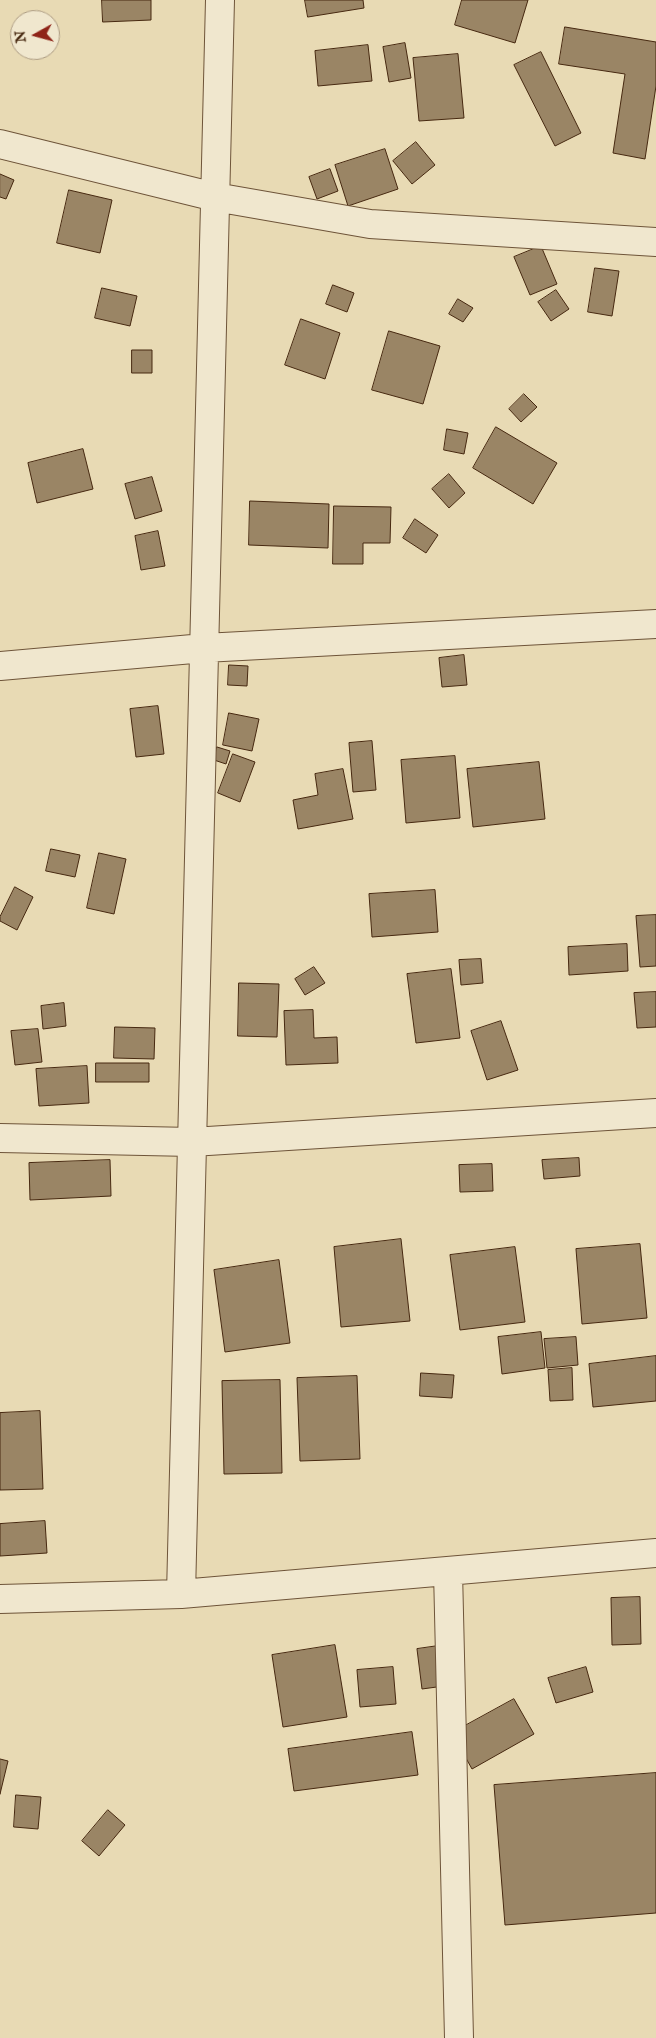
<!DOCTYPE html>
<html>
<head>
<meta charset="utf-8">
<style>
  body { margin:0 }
  #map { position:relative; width:656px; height:2038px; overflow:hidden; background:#e8dab4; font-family:"IM FELL English",serif }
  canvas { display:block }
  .north { position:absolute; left:10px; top:10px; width:50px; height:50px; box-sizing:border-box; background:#f0e7ce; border:1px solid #ac9b82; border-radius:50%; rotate:263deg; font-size:14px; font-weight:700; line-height:20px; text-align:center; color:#462810 }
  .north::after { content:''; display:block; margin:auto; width:18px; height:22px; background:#8f2418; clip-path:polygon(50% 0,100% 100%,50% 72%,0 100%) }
</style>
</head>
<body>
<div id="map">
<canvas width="656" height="2038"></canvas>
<div class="north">N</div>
</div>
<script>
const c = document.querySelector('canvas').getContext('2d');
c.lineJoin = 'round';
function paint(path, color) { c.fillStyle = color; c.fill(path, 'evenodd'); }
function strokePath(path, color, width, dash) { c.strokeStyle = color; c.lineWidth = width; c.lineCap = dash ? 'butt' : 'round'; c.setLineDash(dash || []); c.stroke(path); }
const building = new Path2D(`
  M102 0H151V20L103 22Z
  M305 0H363L364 8 308 17Z
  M462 0H528L515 43 455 25Z
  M565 27 656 42V86L645 159 613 153 625 74 559 64Z
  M405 43 411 78 389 82 383 47Z
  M368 45 372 81 318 86 315 51Z
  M541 52 581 133 555 146 514 65Z
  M458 54 464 118 419 121 413 58Z
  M416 142 435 165 412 184 393 161Z
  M385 149 398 189 348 206 335 165Z
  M330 169 338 191 317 199 309 177Z
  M0 174 14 180 6 199 0 197Z
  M69 190 112 200 100 253 57 243Z
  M541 246 557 284 530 295 514 257Z
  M595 268 619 271 612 316 588 312Z
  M333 285 354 293 347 312 326 304Z
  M102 288 137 296 130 326 95 318Z
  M556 290 569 309 551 321 538 302Z
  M458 299 473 308 463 322 449 314Z
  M301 319 340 333 325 379 285 365Z
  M389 331 440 346 423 404 372 390Z
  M132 350H152V373H132Z
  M524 394 537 407 521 422 509 409Z
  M496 427 557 463 533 504 473 468Z
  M447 429 468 433 464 454 444 450Z
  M83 449 93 489 37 503 28 463Z
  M449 474 465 493 449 508 432 489Z
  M152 477 162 511 135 519 125 484Z
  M250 501 329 504 328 548 249 545Z
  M334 506 391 507 390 543H363V564H333Z
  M415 519 438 535 426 553 403 538Z
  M158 531 165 566 141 570 135 536Z
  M464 655 467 685 442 687 439 658Z
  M229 665 248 666 247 686 228 685Z
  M158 706 164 754 136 757 130 709Z
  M229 713 259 719 252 751 223 745Z
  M372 741 376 790 353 792 349 743Z
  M217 747 230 751 226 764 214 760Z
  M233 754 255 762 240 802 218 793Z
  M455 756 460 818 406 823 401 760Z
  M539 762 545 819 473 827 467 769Z
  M343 769 353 819 298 829 293 800 318 795 315 774Z
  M51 849 80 855 75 877 46 871Z
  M99 853 126 859 114 914 87 908Z
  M15 887 33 897 17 930 0 921V917Z
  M435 890 438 932 372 937 369 894Z
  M656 915V966L640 967 636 916Z
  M627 944 628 971 569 975 568 947Z
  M481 959 483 983 461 985 459 960Z
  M314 967 325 983 305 995 295 979Z
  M451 969 460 1038 416 1043 407 974Z
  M239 983 279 984 277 1037 238 1036Z
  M656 992V1027L637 1028 634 993Z
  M64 1003 66 1026 43 1029 41 1006Z
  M313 1010 314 1038 337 1037 338 1063 286 1065 284 1011Z
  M501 1021 518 1070 487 1080 471 1031Z
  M115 1027 155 1028 154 1059 114 1058Z
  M38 1029 42 1062 15 1065 11 1031Z
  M96 1063H149V1082H96Z
  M87 1066 89 1103 39 1106 36 1069Z
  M579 1158 580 1176 544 1179 542 1160Z
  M110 1160 111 1196 30 1200 29 1163Z
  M492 1164 493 1191 460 1192 459 1165Z
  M401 1239 410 1321 341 1327 334 1247Z
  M640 1244 647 1318 582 1324 576 1249Z
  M515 1247 525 1322 460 1330 450 1255Z
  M279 1260 290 1343 225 1352 214 1270Z
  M541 1332 545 1368 502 1374 498 1337Z
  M576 1337 578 1365 547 1368 544 1339Z
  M656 1356V1401L593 1407 589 1364Z
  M572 1368 573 1400 550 1401 548 1370Z
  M421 1373 454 1375 452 1398 420 1396Z
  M357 1376 360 1459 300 1461 297 1378Z
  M280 1380 282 1473 224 1474 222 1381Z
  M40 1411 43 1489 0 1490V1413Z
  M45 1521 47 1553 0 1556V1524Z
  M640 1597 641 1644 612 1645 611 1598Z
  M335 1645 347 1717 283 1727 272 1655Z
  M438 1646 444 1686 422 1689 417 1649Z
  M393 1667 396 1704 360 1707 357 1670Z
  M586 1667 593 1692 556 1703 548 1678Z
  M514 1699 534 1734 472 1769 452 1733Z
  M412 1732 418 1775 294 1791 288 1749Z
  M0 1759 8 1761 0 1794Z
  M656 1773V1913L505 1925 494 1785Z
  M16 1795 41 1797 38 1829 14 1827Z
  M108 1810 125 1825 99 1856 82 1841Z`);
paint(building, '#9a8565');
strokePath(building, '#462810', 1);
const street = new Path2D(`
  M0 144 215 197 370 224 656 242
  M0 666 204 648 656 624
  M0 1138 192 1142 656 1113
  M448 1571 459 2038
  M181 1594 220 0
  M0 1599 181 1594 656 1553`);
strokePath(street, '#6e5439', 30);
strokePath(street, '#f0e7ce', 28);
</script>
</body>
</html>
